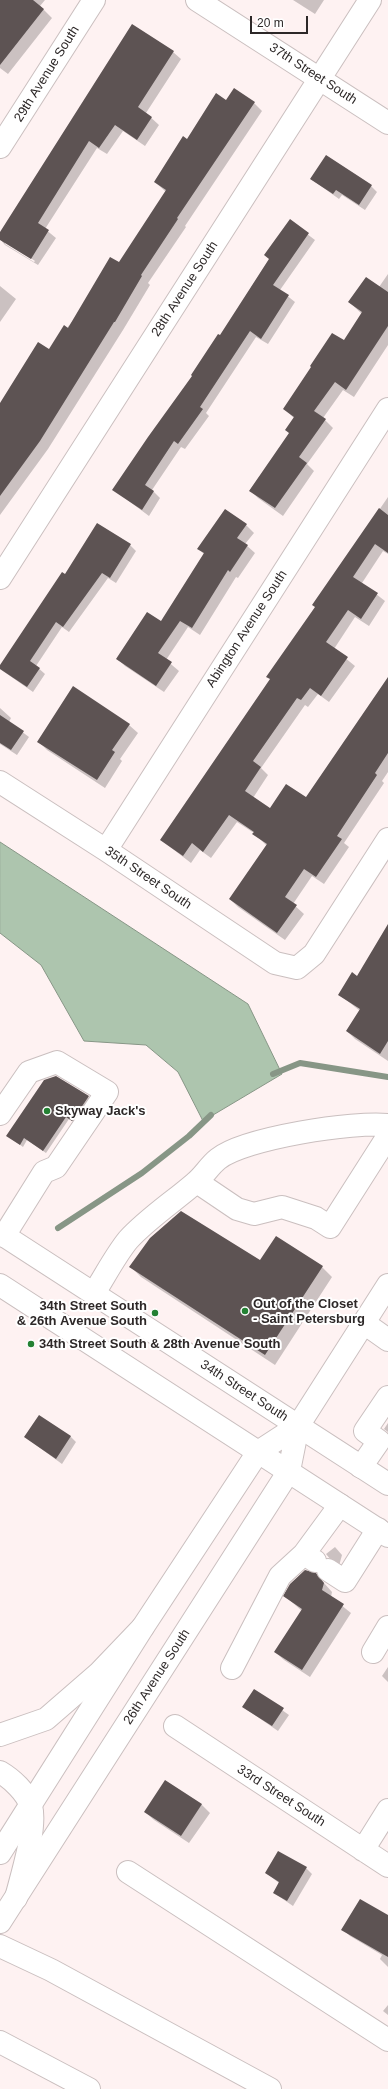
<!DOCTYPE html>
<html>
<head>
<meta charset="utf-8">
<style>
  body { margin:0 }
  #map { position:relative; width:388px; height:2089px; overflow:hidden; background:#fef2f2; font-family:Helvetica,sans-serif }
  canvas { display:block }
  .scale { position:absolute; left:250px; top:16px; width:58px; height:18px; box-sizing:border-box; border:2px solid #2d2828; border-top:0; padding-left:5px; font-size:12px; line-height:14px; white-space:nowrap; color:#2d2828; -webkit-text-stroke:3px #fff; paint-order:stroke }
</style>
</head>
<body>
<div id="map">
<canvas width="388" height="2089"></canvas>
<div class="scale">20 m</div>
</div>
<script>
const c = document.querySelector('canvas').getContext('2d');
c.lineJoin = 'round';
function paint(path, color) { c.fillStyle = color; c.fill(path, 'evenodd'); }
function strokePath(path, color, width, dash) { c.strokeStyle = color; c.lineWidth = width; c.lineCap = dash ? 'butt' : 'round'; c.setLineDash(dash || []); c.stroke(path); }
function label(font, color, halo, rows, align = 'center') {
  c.font = font + ' Helvetica,sans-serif'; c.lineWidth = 4; c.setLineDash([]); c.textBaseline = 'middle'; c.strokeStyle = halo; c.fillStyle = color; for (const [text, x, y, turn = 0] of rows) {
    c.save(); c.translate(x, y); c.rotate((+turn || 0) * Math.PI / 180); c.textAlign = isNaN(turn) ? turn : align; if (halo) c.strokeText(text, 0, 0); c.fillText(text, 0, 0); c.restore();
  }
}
const water = new Path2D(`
  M0 842 248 1004 282 1074 203 1121 178 1072 146 1045 84 1041 41 965 0 933Z`);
paint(water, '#adc5ae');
strokePath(water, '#879686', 1);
paint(new Path2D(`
  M0 0H45L40 6 52 18 8 74 0 68Z
  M293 0H324L315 14Z
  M173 52 181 59 146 113 159 125 145 146 123 131 107 154 97 148 45 229 56 238 38 265 5 245 0 239V234ZM5 241 35 261 34 262 5 244Z
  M234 90 254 103 262 111 185 226 186 227 148 283 150 285 123 330 48 449 0 515V417L49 350 120 263 166 192 155 182 188 140 227 101Z
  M311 179 371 186 377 192 365 210 342 195 339 199Z
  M290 221 315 240 280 290 295 302 268 344 256 337 206 413 209 416 185 449 181 447 152 490 160 498 149 516 114 490 220 337 269 259Z
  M388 274V345L354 397 343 390 323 418 333 428 307 464 314 471 283 516 258 498 250 490 290 434 294 418 284 409 344 342 362 314 349 302 379 287Z
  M0 286 16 299 0 322Z
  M388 497V554L383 551 362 583 385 601 369 626 355 617 334 649 355 666 329 702 318 694 308 707 305 705 261 768 268 775 253 798 270 809 306 798 388 679V772L382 781 384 783 344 843 349 847 324 884 312 876 293 904 304 914 285 940 238 907 230 899 267 846 254 833 237 822 211 858 200 850 191 863 161 840 271 680 316 607 314 605Z
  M246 525 254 533 245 544 255 553 238 578 236 577 200 635 188 627 166 660 179 671 164 692 125 666 118 659 161 623 204 554 199 549Z
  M130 545 136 551 116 583 108 578 69 632 62 627 36 666 45 674 33 692 0 669V666Z
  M0 708 11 718 9 722 29 737 17 755 0 744Z
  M129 725 138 733 120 759 122 761 105 788 47 750 39 742Z
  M388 926V1061L355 1039 347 1031 360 1011 339 994 358 977Z
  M56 1077 91 1099 75 1123 69 1119 46 1153 27 1140 23 1147 8 1136Z
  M260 1262 322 1267 332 1277 275 1365 141 1277 131 1267Z
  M388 1423V1432L384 1429Z
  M70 1436 76 1442 62 1464 25 1437Z
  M335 1547 342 1555 339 1566H336L326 1554Z
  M316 1574 332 1592 331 1597 351 1613 310 1677 284 1660 275 1652 302 1611 285 1596Z
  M388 1667V1682L382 1676Z
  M254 1690 289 1715 278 1731 243 1707Z
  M201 1804 210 1813 189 1843 154 1820 145 1812Z
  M306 1868 312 1874 293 1906 274 1893 279 1883 266 1873Z
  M388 1918V1967L380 1959 382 1955 350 1936 343 1929Z
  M388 2005V2015L383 2011Z`), '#0003');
strokePath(new Path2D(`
  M273 1074 300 1063 388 1077
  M58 1228 142 1173 189 1136 211 1115`), '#879686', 6);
paint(new Path2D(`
  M0 0H33L44 9 0 65Z
  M132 24 174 51 138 107 152 117 137 140 115 125 99 148 89 141 38 223 49 230 31 259 0 240V232Z
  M234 88 255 102 177 218 178 219 141 275 142 276 115 322H114L40 441 0 496V403L38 342 49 349 64 325 68 328 110 257 119 262 166 190 154 182 183 136 187 139 216 93 226 100Z
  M326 155 372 185 359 205 336 190 333 194 310 179Z
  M290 219 309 233 273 285 289 295 261 339 250 331 200 407 203 409 178 444 174 441 145 485 154 491 142 510 112 490 148 437 192 376 191 375 218 334 220 335 269 259 264 255Z
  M366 277 388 292V326L346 390 335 382 314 411 326 419 299 457 307 463 275 508 249 491 289 433 285 430 294 417 283 409 311 367 310 366 332 333 344 340 362 312 348 302Z
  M379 508 388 515V553L375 544 353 577 378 593 361 619 348 610 326 642 348 657 321 696 310 688 301 700 297 698 253 761 261 767 245 791 270 808 286 784 306 797 388 677V753L375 773 377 775 337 836 342 839 316 877 304 869 285 897 297 905 277 933 229 899 267 844 252 834 254 832 229 815 203 852 192 843 183 856 160 840 270 679 266 677 315 607 312 605Z
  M225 509 247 524 237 538 248 545 230 572 228 570 192 628 180 621 158 653 172 662 156 686 116 659 147 612 161 621 204 553 197 549Z
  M97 523 131 544 110 578 102 573 63 627 56 622 30 661 40 668 27 687 0 669V665L62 572 65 574Z
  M73 686 130 724 112 750 115 752 97 780 37 742Z
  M0 715 24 731 11 750 0 743Z
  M388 924V1041L380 1054 346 1031 360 1009 338 995 352 972 357 976Z
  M56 1076 89 1096 72 1121 66 1117 43 1151 24 1138 20 1145 6 1136 44 1080Z
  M181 1211 260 1260 276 1236 323 1266 265 1355 129 1267 150 1238Z
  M39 1415 71 1436 56 1459 24 1437Z
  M305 1570 316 1573 324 1583 322 1590 344 1604 302 1670 274 1652 302 1609 283 1596 290 1584Z
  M254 1689 284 1708 272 1726 242 1707Z
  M165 1780 202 1804 181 1836 144 1812Z
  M278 1851 307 1867 287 1901 273 1893 279 1882 265 1873Z
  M360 1899 388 1915V1957L341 1930Z`), '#5d5353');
const minor = new Path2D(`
  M197 0 388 123
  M0 147 94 0
  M0 578 370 0
  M0 782 106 850 275 963 297 968 314 954 388 839
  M106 850 388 409
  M0 1114 29 1072 57 1062 107 1092 56 1167 44 1172 4 1236
  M197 1182 237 1209 254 1214 282 1207 316 1218 330 1227 388 1136
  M94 1293C105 1276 115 1256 128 1240 147 1219 173 1202 195 1183 204 1176 209 1166 218 1159 244 1138 355 1121 388 1125
  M364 1323 388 1340
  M298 1426 388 1285
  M361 1467 379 1441 365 1431 388 1397
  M315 1561 304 1554 340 1505
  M328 1570 345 1581 378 1529
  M373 1652 388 1627
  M232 1668 280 1576 304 1554
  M175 1726 388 1866
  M363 1850 388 1810
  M128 1872 388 2040`);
const major = new Path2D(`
  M0 1853 143 1627 258 1452 298 1426
  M0 1922 289 1471 298 1426`);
const highway = new Path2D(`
  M0 1233 388 1484
  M0 1285 388 1536
  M0 1735 46 1719 99 1673 143 1627
  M0 1772C12 1779 26 1792 31 1806 37 1827 22 1875 16 1898
  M0 1946 51 1970 270 2089
  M0 2042 89 2089`);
strokePath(minor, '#cabfbf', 24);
strokePath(major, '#cabfbf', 24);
strokePath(highway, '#cabfbf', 24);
strokePath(minor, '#fff', 22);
strokePath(major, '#fff', 22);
strokePath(highway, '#fff', 22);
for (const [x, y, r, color] of [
  [47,1111,4,"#238133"],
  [245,1311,4,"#238133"],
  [155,1313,4,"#238133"],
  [31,1344,4,"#238133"]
]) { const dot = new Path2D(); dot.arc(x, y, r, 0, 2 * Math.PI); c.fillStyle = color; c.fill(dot); strokePath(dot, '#fff', 1.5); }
label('13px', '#2d2828', '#fff', [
  ["29th Avenue South",47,74,-58],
  ["37th Street South",313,74,33],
  ["28th Avenue South",185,289,-57],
  ["Abington Avenue South",247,629,-57],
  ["35th Street South",148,878,34],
  ["34th Street South",244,1391,33],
  ["26th Avenue South",157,1677,-57],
  ["33rd Street South",281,1796,33]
]);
label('bold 13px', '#2d2828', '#fff', [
  ["Skyway Jack's",55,1111],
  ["Out of the Closet",253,1304],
  ["- Saint Petersburg",253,1319],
  ["34th Street South",147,1306,"right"],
  ["& 26th Avenue South",147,1321,"right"],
  ["34th Street South & 28th Avenue South",39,1344]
], 'left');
</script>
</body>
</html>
